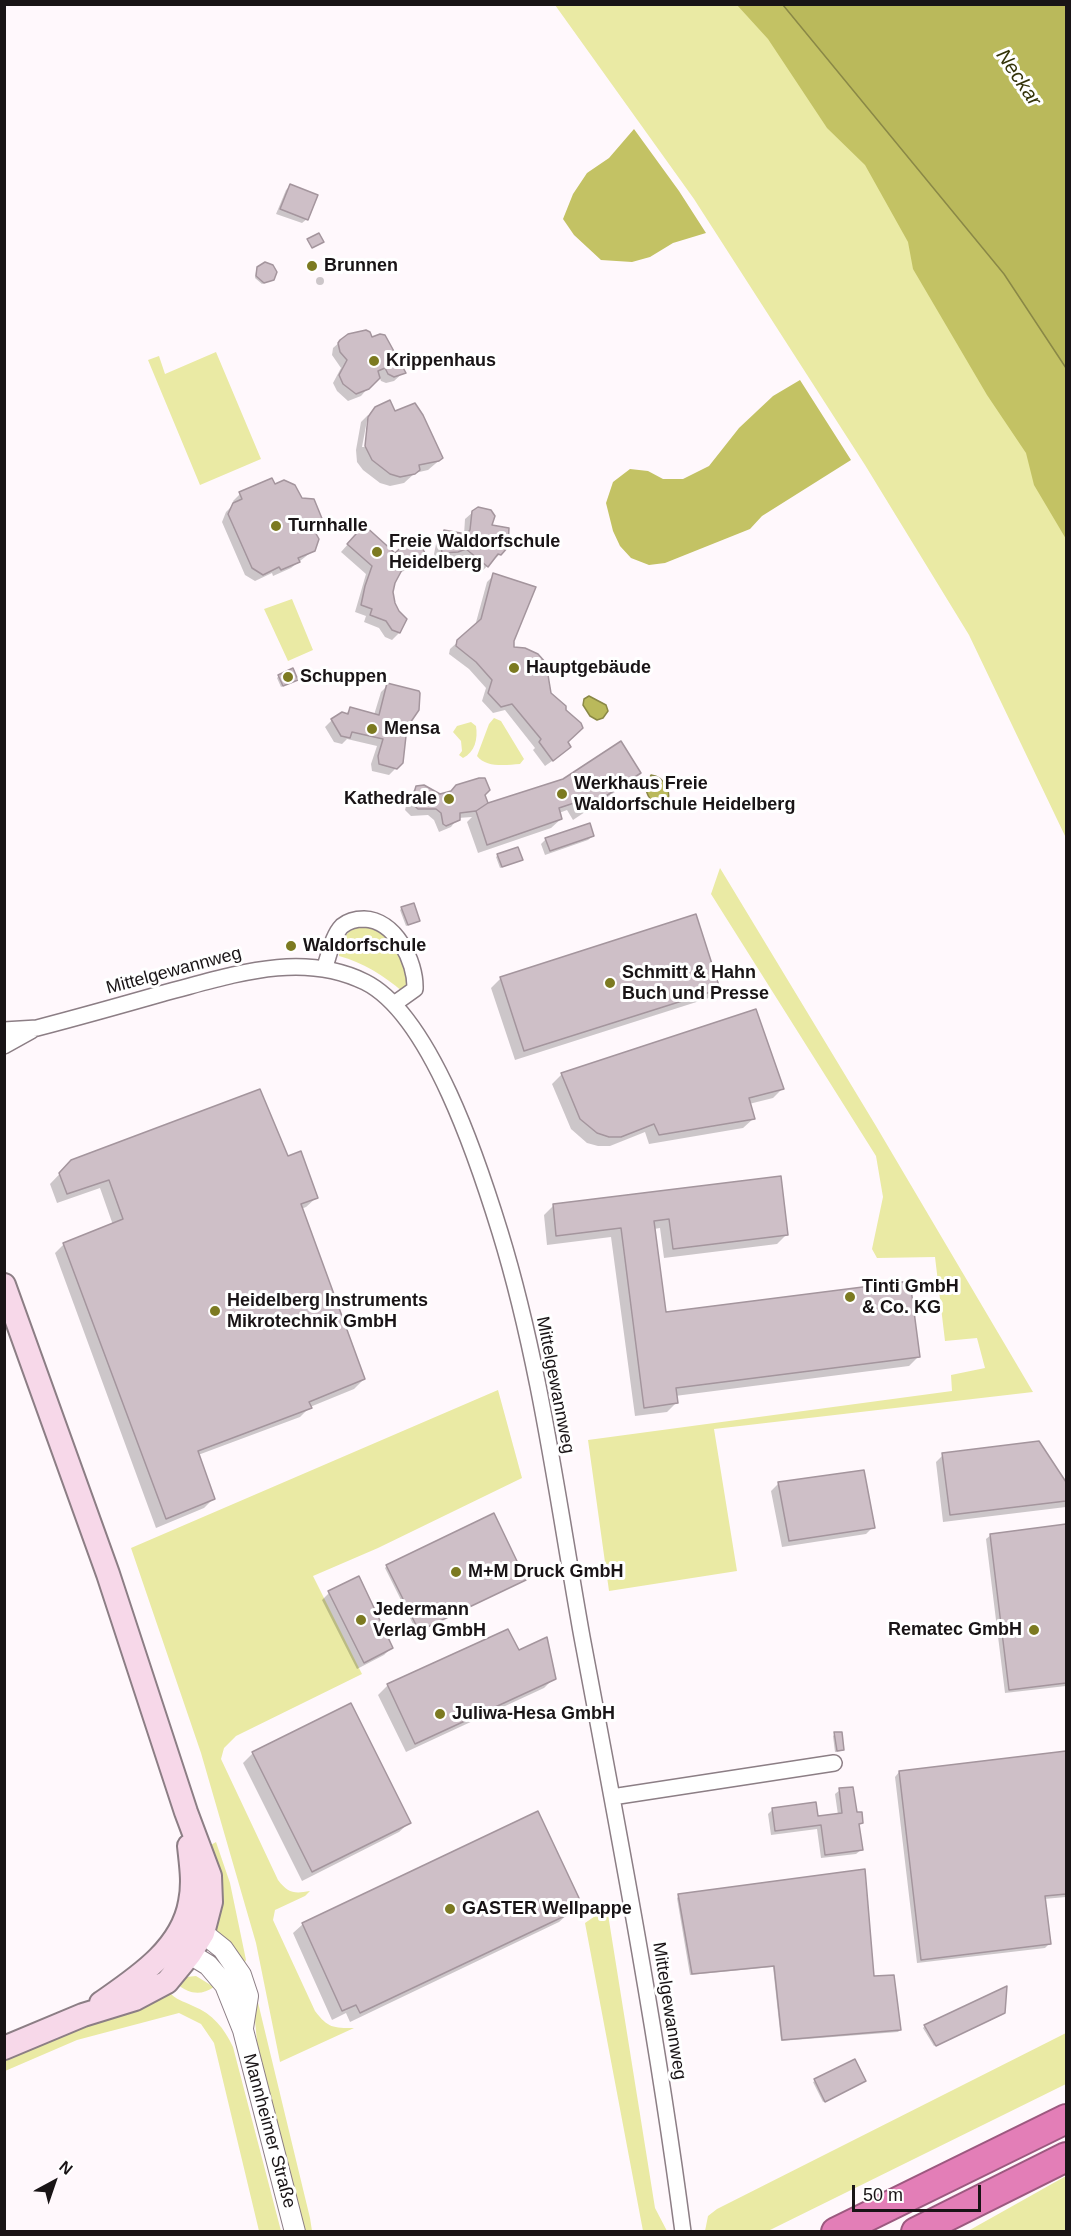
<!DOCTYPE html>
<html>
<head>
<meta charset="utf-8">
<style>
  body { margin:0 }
  #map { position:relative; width:1071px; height:2236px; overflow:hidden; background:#fff8fc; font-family:Helvetica,sans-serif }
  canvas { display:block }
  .frame { position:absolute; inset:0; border:6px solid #191416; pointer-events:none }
  .north { position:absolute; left:24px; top:2152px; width:60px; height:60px; -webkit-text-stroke:4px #fff; paint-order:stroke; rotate:40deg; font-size:16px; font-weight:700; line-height:24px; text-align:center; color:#191416 }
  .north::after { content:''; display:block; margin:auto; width:21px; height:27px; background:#191416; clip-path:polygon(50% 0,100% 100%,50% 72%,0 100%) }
  .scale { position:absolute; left:852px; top:2185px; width:129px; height:27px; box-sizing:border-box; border:3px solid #191416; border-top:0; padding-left:8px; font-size:18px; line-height:21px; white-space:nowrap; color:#191416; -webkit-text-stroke:4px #fff; paint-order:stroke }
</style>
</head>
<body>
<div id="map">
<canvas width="1071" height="2236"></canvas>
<div class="frame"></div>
<div class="north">N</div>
<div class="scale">50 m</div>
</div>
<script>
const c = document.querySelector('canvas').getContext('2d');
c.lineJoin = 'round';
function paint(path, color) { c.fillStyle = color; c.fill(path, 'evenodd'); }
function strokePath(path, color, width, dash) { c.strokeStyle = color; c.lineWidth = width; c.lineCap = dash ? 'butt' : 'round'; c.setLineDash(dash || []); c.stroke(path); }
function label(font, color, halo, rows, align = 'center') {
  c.font = font + ' Helvetica,sans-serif'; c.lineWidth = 6; c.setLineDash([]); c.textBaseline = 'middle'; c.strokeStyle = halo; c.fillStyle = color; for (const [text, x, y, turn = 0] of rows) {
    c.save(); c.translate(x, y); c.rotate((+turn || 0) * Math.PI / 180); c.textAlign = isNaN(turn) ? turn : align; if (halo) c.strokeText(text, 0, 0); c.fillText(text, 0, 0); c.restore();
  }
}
paint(new Path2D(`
  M555 5H953L1066 168V838L969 635 865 465 694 199Z
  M216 352 261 459 200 485 148 360 159 356 165 374Z
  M292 599 313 650 288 661 264 609Z
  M494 718 501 721 524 759 520 764C506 765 486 768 477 756L489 724Z
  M471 722 476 726C478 739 475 752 463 758L459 755 462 751 461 741 453 732 457 726Z
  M720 868 876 1126 1033 1392 714 1429 737 1571 609 1591 588 1440 952 1391 951 1375 985 1368 977 1338 945 1341 935 1257 877 1258 872 1249 883 1197 876 1156 711 894Z
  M362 925C367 926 375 927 380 930 396 939 406 968 409 985L403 992C383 975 364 963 339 956 341 940 346 930 362 925Z
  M498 1390 522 1478 378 1548 313 1576 362 1674 236 1736 224 1748 221 1759 278 1880C288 1893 294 1894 310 1891L305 1896 275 1910 273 1920 315 2011C328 2028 333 2028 354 2028L280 2062 256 1943 201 1753 131 1548Z
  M216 1842 230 1883 246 1960 243 1966 219 1942 215 1928 209 1846Z
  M607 1908 655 2208 667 2231H643L585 1923Z
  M196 1976 214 1987C201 1996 189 1994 177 1984L186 1977Z
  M254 1986 310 2218 312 2231H305L258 2053 253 1998Z
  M168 1991C176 2000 183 2001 193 2006 213 2014 224 2028 233 2047L281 2231H259L214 2043 201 2024 179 2013 77 2040 5 2071 4 2053Z
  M1066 2033V2084L768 2231H705L708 2216 717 2209Z
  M1066 2176V2231H968Z`), '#eaeaa4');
paint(new Path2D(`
  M737 5H783L1004 274 1066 368V539L1034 485 1026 453 987 395 913 269 908 242 865 165 827 128 768 39Z
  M634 129 679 191 706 233 673 243 650 257 632 262 601 260 574 235 563 219 573 194 587 173 609 158Z
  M800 380 851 460 762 516 750 529 665 563 649 565 631 558 620 546 613 531 606 503 613 482 630 469 648 471 663 479H683L709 466 739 428 773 396Z`), '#c3c264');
const water = new Path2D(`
  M783 5H1066V368L1004 274Z
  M589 696 606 705 608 711 603 718 597 720 590 716 583 705 584 699Z
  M651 775C665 777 674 794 665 805 652 805 648 799 645 786Z`);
paint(water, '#bab95b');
strokePath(water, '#8a8846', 1.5);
paint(new Path2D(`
  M290 186 307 219 302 223 276 214 286 190Z
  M312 264 314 269 310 272 308 266Z
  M258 268 272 280 262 284 255 278 256 271Z
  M316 281a4 4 0 1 1 8 0a4 4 0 1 1-8 0Z
  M371 339 405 371 394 381 386 383 381 381 377 371 368 388 361 396 348 401 337 391 333 383 341 368 332 355 333 348 341 341Z
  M376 408 394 412 442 458 428 470 415 473 404 483 390 486 380 483 363 470 357 462 356 450 361 422 368 415 362 447H365L370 413Z
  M240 494 313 532 314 550 291 568 273 576 272 573 255 581 245 575 222 522 226 512 234 504 233 501Z
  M473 512 490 526 500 554 480 573 459 555 450 559H436L434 554 437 539 444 531 464 535 465 519Z
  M357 534 395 555 424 557 417 564 396 575 392 592 399 633 392 640 385 637 379 628 364 622 366 616 355 612 366 574 341 552Z
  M494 575 513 641V648L550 694 566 742 562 754 545 766 533 750 535 748 505 710 493 713 482 701 486 688 469 669 449 654 450 649 475 626 487 582Z
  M576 658 578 660 570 670 567 668Z
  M279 676 294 681 281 687 277 678Z
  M388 685 406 725 396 768 389 775 372 771 371 764 377 746 347 739 342 744 334 742 325 727 332 720 345 715 350 709 374 715 381 692Z
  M639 772 630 782 573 820 567 810 559 813 561 819 551 828 478 853 467 822 472 817 458 818 451 827 439 832 434 820 428 815 411 816 405 810 409 795 416 788 439 796 484 794 487 805Z
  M593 836 588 840 545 855 541 844 546 839Z
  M498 855 522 859 500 868 496 857Z
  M402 908 417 922 406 926 400 910Z
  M501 978 719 988 709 998 515 1060 491 988Z
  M562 1074 782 1089 773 1098 749 1104 753 1119 743 1128 649 1144 645 1132 610 1146H598L587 1143 571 1129 552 1084Z
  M287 1158 316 1198 306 1207 301 1209 364 1379 354 1389 310 1407 300 1417 198 1455 214 1498 204 1508 156 1528 55 1253 64 1244 113 1225 100 1188 57 1203 50 1184 72 1161Z
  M779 1177 787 1234 777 1244 664 1258 660 1228 654 1229 665 1314 918 1357 909 1366 675 1396 676 1403 667 1412 635 1416 611 1237 547 1245 544 1215 553 1206Z
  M1038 1442 1066 1485V1507L943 1522 936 1462 943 1455Z
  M778 1484 873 1527 866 1534 782 1547 771 1491Z
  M1066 1525V1686L1005 1693 986 1539 991 1535Z
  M387 1566 523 1581 417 1632 385 1568Z
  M329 1593 391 1648 384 1655 357 1669 322 1600Z
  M518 1652 554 1678 544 1688 406 1752 378 1695 388 1685Z
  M835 1734 843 1749 841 1751 835 1752 833 1736Z
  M253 1753 409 1823 399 1832 302 1881 243 1763Z
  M1066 1753V1897L1044 1899 1049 1944 1045 1948 917 1963 895 1777 899 1772Z
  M840 1790 862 1823 858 1826 861 1850 856 1854 821 1858 817 1829 771 1835 768 1814 773 1809 816 1817 838 1815 835 1794Z
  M679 1896 873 1978 900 2030 898 2032 781 2041 773 1967 690 1975 677 1898Z
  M577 1897 568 1907 569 1913 559 1922 350 2022 346 2013 332 2020 293 1933 303 1924Z
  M1005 1988 1002 2015 934 2046 923 2028 925 2026Z
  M854 2061 862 2083 823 2102 813 2082Z`), '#0003');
const building = new Path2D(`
  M290 184 318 195 308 220 280 209Z
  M319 233 324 242 312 248 307 239Z
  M265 262 273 265 277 272 274 280 264 283 256 276 257 267Z
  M366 330 370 332 372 337 380 334 385 335 406 373 394 377 388 374 385 368 378 371 380 378 369 389 356 394 343 384 339 375 347 360 340 352 338 343 340 340 348 334Z
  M390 400 395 411 415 403 423 415 443 458 439 461 419 465 420 470 415 474 400 477 390 474 372 460 365 446 368 417 375 407Z
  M272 478 275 484 284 480 295 485 302 498 314 499 323 521 315 532 319 539 315 551 298 558 300 562 281 570 279 567 263 575 252 568 228 514 233 503 242 499 239 492Z
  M478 507 491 510 495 516 492 525 509 528 508 547 501 555 498 554 488 567 466 549 458 552 442 553 441 546 444 530 466 534 470 530 472 511Z
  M364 525 395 553 411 538 420 544 425 553 426 557 404 569 403 568 395 583 393 592 395 603 399 611 407 619 400 633 392 630 386 621 370 615 372 609 361 605 365 586 372 566 347 544Z
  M493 573 536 587 514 641V647L525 648 538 654 546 663 551 693 566 706V710L581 723 583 728 568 742 571 747 553 761 539 742 541 739 512 704 501 707 488 693 492 680 476 662 456 646 457 640 481 619Z
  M293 668 298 680 283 686 278 675Z
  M387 683 419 691 420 693 419 710 408 726 404 735 406 736 403 763 397 769 379 764 378 756 383 739 352 732 350 738 341 736 331 719 342 712 348 714 350 707 379 715Z
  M621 741 641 773 583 811 577 802 559 808 562 819 487 845 476 811 488 803 563 779Z
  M479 778H485L490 790 485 795 488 803 476 811 460 813V820L446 826 443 824 441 813 436 809H418L411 803 416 786 424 785 440 794 451 791 456 785Z
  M590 823 594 836 550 851 545 838Z
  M518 847 523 860 502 867 497 854Z
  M414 903 420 921 408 925 401 907Z
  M696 914 720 989 524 1051 500 977Z
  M756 1009 784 1089 749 1098 755 1119 659 1135 654 1124 621 1137H609L597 1133 580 1119 561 1073Z
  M260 1089 288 1156 301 1151 318 1198 301 1204 365 1379 309 1402 312 1408 198 1451 215 1499 166 1519 63 1243 123 1219 109 1180 67 1194 59 1173 71 1160Z
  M781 1176 788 1235 673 1249 669 1219 654 1221 666 1312 910 1281 920 1357 676 1388 678 1403 644 1408 621 1228 556 1236 553 1204Z
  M1039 1441 1066 1482V1501L950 1515 942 1453Z
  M864 1470 875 1528 789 1541 778 1482Z
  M494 1513 526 1580 419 1631 386 1565Z
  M1066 1524V1683L1009 1690 990 1534Z
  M359 1576 393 1648 364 1663 328 1591Z
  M508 1629 519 1650 547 1637 556 1679 415 1744 387 1684Z
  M351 1703 411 1823 312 1872 252 1752Z
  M834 1732H842L844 1750 837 1751Z
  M1066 1751V1894L1045 1896 1051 1944 921 1960 899 1771Z
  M853 1787 857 1812H862L863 1823 859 1824 863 1850 825 1855 821 1825 775 1831 772 1808 816 1802 818 1816 842 1813 839 1788Z
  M538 1811 579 1898 567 1904 571 1913 360 2013 356 2005 342 2011 302 1923Z
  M865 1869 874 1976 894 1975 901 2030 782 2040 774 1966 692 1974 678 1894Z
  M1007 1986 1005 2013 936 2046 924 2025Z
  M855 2059 866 2081 825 2102 814 2079Z`);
paint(building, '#cebfc7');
strokePath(building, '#a4959d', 1.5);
const minor = new Path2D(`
  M324 969C329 957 332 936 342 926 348 921 356 919 364 919 395 920 416 961 415 989L394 1004
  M4 1030 37 1028C79 1017 122 1005 164 993 230 976 300 950 365 982 431 1015 479 1164 500 1232 540 1362 558 1503 582 1637 619 1834 657 2032 683 2232
  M4 1046 31 1031
  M612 1797 834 1763`);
const tertiary = new Path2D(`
  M188 1931 203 1933 223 1949 241 1975 248 1996 243 2028
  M184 1940 190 1954 208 1965 225 1985 243 2030 295 2232`);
const secondary = new Path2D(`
  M4 1285 108 1574 186 1812 210 1876 211 1902 203 1933 190 1954 167 1982 135 1999 83 2015 4 2048
  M101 2003C137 1978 182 1949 190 1902 194 1883 191 1865 189 1846`);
const motorway = new Path2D(`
  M836 2232 1066 2119
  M916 2232 1066 2157`);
strokePath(minor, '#8c7e85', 18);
strokePath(tertiary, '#8c7e85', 22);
strokePath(secondary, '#8c7e85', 26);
strokePath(motorway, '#9c597f', 32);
strokePath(minor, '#fff', 15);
strokePath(tertiary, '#fff', 20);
strokePath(secondary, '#f7d8e9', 22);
strokePath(motorway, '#e37eb7', 28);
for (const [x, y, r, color] of [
  [312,266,6,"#7c7a21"],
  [374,361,6,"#7c7a21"],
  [276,526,6,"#7c7a21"],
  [377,552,6,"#7c7a21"],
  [514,668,6,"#7c7a21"],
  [288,677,6,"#7c7a21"],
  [372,729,6,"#7c7a21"],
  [562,794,6,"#7c7a21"],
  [449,799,6,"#7c7a21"],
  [291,946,6,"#7c7a21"],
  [610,983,6,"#7c7a21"],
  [850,1297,6,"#7c7a21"],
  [215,1311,6,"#7c7a21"],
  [456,1572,6,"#7c7a21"],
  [361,1620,6,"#7c7a21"],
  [1034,1630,6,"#7c7a21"],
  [440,1714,6,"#7c7a21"],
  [450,1909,6,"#7c7a21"]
]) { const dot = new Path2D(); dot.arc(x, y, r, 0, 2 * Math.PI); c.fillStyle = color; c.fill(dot); strokePath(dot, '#fff', 2); }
label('bold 18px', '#191416', '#fff', [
  ["Brunnen",324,266],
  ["Krippenhaus",386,361],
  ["Turnhalle",288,526],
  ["Freie Waldorfschule",389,542],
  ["Heidelberg",389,563],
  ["Hauptgebäude",526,668],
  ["Schuppen",300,677],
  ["Mensa",384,729],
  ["Werkhaus Freie",574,784],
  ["Waldorfschule Heidelberg",574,805],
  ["Kathedrale",437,799,"right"],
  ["Waldorfschule",303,946],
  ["Schmitt & Hahn",622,973],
  ["Buch und Presse",622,994],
  ["Tinti GmbH",862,1287],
  ["& Co. KG",862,1308],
  ["Heidelberg Instruments",227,1301],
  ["Mikrotechnik GmbH",227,1322],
  ["M+M Druck GmbH",468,1572],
  ["Jedermann",373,1610],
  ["Verlag GmbH",373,1631],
  ["Rematec GmbH",1022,1630,"right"],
  ["Juliwa-Hesa GmbH",452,1714],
  ["GASTER Wellpappe",462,1909]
], 'left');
label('18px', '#191416', '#fff', [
  ["Mittelgewannweg",174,971,-15],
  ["Mittelgewannweg",555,1385,79],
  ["Mittelgewannweg",669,2011,81],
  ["Mannheimer Straße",269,2131,75]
]);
label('italic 20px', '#35340a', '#fff', [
  ["Neckar",1018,78,56]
]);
</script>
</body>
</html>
